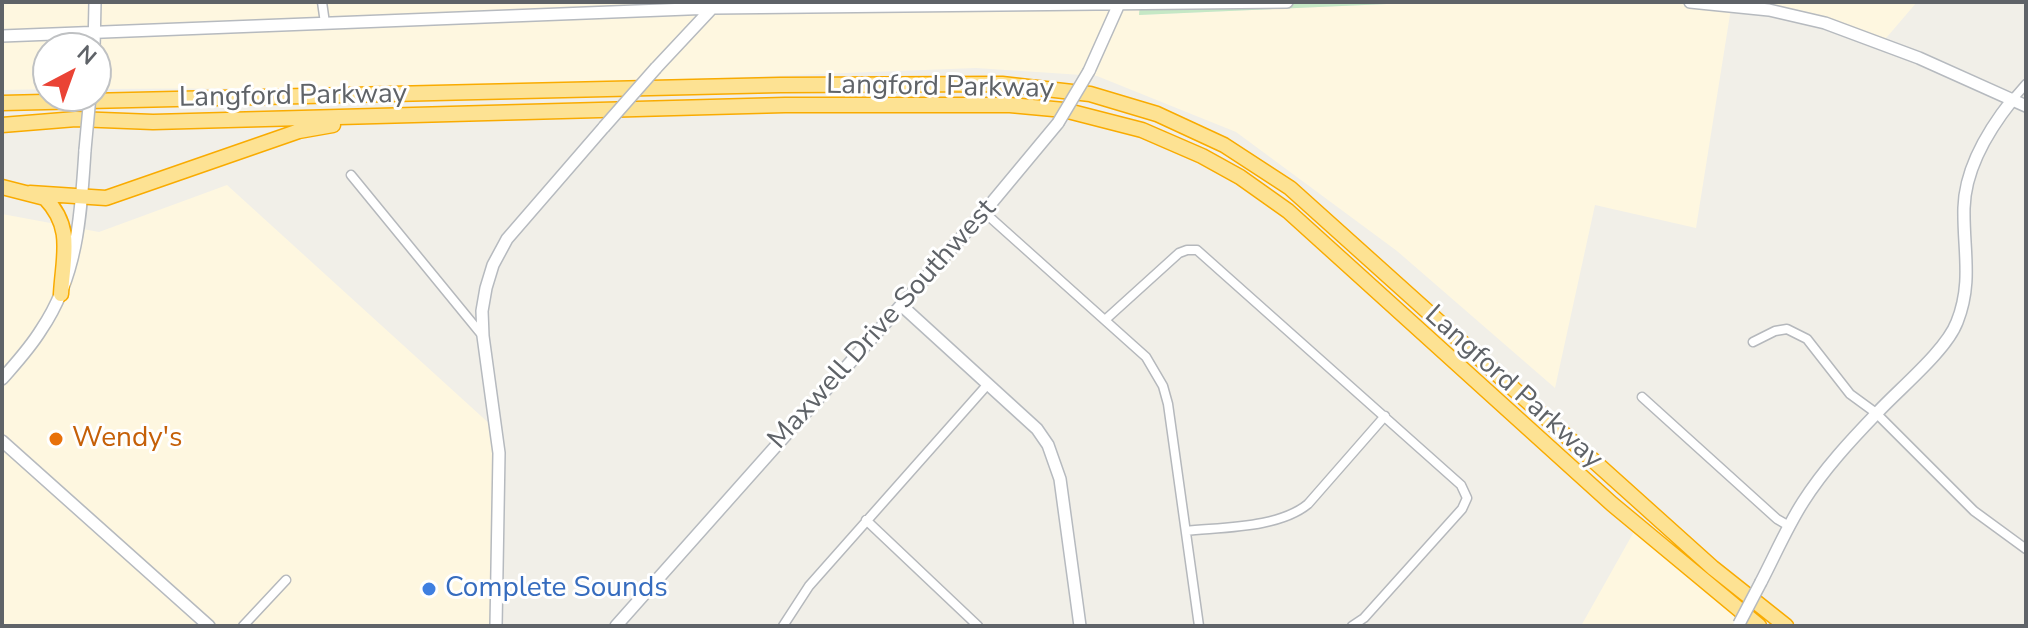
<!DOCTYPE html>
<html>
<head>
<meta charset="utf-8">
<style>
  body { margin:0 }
  #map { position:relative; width:2028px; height:628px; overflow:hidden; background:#f1efe8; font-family:"Nunito Sans",sans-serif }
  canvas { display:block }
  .frame { position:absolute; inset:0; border:4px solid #5f6368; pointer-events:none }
  .north { position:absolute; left:32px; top:32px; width:80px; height:80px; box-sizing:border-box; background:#fff; border:2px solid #bfc1c3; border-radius:50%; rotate:41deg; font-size:22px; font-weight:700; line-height:32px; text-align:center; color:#5f6368 }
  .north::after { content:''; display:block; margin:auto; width:28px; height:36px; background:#ea4335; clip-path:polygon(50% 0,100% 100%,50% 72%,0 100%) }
</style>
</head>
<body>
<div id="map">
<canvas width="2028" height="628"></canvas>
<div class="frame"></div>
<div class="north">N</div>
</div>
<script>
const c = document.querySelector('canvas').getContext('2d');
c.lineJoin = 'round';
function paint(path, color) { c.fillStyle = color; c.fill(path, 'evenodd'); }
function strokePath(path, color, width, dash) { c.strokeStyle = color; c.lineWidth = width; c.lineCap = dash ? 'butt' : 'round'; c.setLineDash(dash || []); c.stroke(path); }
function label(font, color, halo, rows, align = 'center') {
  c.font = font + ' "Nunito Sans",sans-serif'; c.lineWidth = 6; c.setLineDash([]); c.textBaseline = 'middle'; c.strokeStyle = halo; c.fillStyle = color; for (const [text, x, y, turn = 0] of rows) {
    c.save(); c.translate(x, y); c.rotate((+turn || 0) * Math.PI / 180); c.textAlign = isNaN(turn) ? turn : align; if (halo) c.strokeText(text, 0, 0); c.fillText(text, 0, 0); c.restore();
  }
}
paint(new Path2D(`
  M2 2H1140V15L1432 2H1732L1696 228 1595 205 1555 388 1397 251 1236 132 1097 76 976 68 482 87 96 89V48H48V89L2 90Z
  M1737 2H1917L1881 44Z
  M227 185 492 426 499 626H2V214L99 232Z
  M1636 528 1743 622 1741 626H1581Z`), '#fef7e0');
paint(new Path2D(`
  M1140 2H1432L1139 15Z`), '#c5e8c5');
const street = new Path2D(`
  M322 2 325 23
  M2013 99 2026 84
  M351 175 482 335
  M984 212 1146 357 1163 386 1168 404 1199 626
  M1105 320 1179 253 1187 250H1197L1461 485 1467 498 1462 509 1364 618 1352 626
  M1753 342 1775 331 1787 329 1807 339 1850 394 1876 413 1974 511 2026 549
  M1642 397 1777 519 1789 526
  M866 520 978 626
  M1186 531C1223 527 1279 528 1308 504L1385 416
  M243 626 286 580
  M783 626 809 586 988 384`);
const secondary = new Path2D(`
  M1690 2 1769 10 1825 23 1919 58 2026 106
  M2 36 713 8 1287 2
  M94 48 95 2
  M656 68 715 5
  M1089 71 1119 4
  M901 305 1037 429 1048 445 1060 479 1080 626
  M2 379C16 363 30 348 41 330 78 276 81 213 85 150
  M2 441 209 626
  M1761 582C1775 555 1787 527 1803 502 1824 469 1851 440 1877 413 1899 389 1946 351 1957 322 1973 282 1963 249 1964 208 1965 169 1989 129 2013 99
  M496 626 499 453 483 336 482 311 486 288 493 265 507 239 604 127
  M616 626 984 212 1058 123`);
const highway = new Path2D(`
  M2 103 780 85 1002 84 1090 94 1157 114 1224 145 1290 188 1713 568 1786 626
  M2 125 76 119 153 122 785 105H1010L1064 110 1142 130 1202 156 1240 177 1288 211 1612 504 1759 626
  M2 187 45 198C74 228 63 256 61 294
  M30 193 106 198 299 131 333 125`);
strokePath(street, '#b5b8bc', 11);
strokePath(secondary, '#b6babf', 14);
strokePath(highway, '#f9ab00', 17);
strokePath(street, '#fff', 8);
strokePath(secondary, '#fff', 11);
strokePath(highway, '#fde293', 14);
const secondaryBridge = new Path2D(`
  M1058 123 1089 71
  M604 127 656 68
  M85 150 90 96
  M1739 624 1761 582`);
strokePath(secondaryBridge, '#b6babf', 14, []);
strokePath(secondaryBridge, '#fff', 11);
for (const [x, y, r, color] of [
  [56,439,8,"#e8710a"],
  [429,589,8,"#3f7fe0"]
]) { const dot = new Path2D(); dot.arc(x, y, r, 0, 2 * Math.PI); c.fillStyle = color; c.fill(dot); strokePath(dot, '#fff', 3); }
label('28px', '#5f6368', '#fff', [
  ["Langford Parkway",940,88,1],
  ["Langford Parkway",293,97,-1],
  ["Maxwell Drive Southwest",883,325,-48],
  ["Langford Parkway",1513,388,42]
]);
label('28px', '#c56008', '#fff', [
  ["Wendy's",72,439]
], 'left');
label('28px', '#366cbe', '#fff', [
  ["Complete Sounds",445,589]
], 'left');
</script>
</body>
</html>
